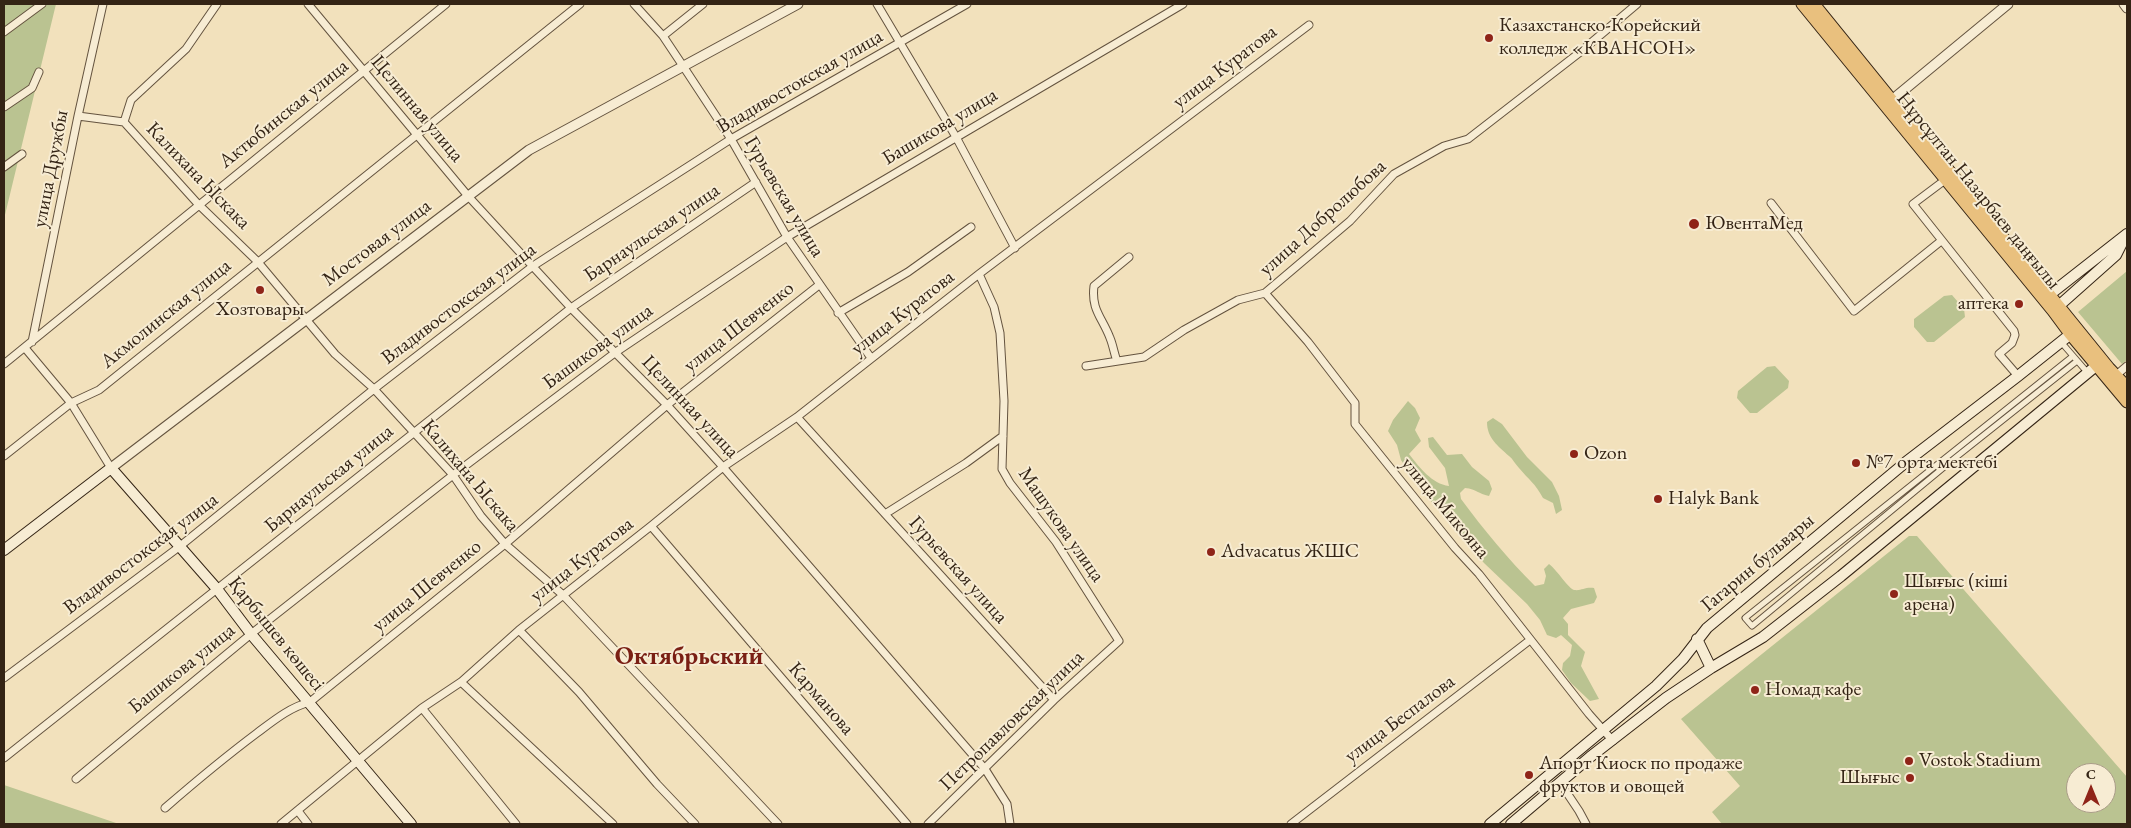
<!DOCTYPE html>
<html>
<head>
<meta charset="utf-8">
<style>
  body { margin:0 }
  #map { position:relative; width:2131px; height:828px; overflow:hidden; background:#f2e1bc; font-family:"EB Garamond",serif }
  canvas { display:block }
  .frame { position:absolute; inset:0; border:5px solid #342415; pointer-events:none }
  .north { position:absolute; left:2066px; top:763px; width:50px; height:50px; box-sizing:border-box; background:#f7ecd3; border:1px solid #a99c87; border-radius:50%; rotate:0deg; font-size:14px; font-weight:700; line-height:20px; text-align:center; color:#342415 }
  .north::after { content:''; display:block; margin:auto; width:18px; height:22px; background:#8f2418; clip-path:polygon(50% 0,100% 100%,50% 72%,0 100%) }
</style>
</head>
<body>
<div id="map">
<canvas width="2131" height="828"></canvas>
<div class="frame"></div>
<div class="north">С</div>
</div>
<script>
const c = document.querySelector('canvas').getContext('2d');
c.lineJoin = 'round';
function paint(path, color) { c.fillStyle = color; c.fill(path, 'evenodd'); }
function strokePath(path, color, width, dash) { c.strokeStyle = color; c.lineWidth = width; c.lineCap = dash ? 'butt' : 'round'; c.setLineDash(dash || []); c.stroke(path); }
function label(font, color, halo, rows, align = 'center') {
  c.font = font + ' "EB Garamond",serif'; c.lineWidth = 4; c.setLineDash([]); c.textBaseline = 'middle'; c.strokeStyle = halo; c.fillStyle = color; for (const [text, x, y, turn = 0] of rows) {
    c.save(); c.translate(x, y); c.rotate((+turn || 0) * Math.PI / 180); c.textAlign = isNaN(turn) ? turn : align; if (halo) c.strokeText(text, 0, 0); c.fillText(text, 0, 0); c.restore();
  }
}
paint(new Path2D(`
  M4 4H56L4 219Z
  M2127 271V360L2122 364 2078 312Z
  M1952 295 1964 309 1965 317 1934 342H1927L1914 327V319L1944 296Z
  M1775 366 1789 381 1788 388 1757 413H1750L1737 398 1738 391 1767 367Z
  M1408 401 1415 408 1420 418 1415 430 1421 441 1409 454C1419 467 1432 484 1449 486L1445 468 1429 447 1428 438 1433 437 1447 455 1462 454 1472 467 1489 481 1492 489 1489 496C1478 494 1477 489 1465 488L1460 493 1461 499C1484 530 1508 559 1535 586L1544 584 1546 576 1544 569 1549 564C1557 570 1569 589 1574 590 1582 591 1584 587 1594 588L1597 597 1594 603 1571 609 1563 618 1568 624V635L1585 652 1581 666 1599 699 1590 701 1571 683 1562 670 1563 663 1570 656 1572 645 1561 635 1556 638 1547 635 1540 620 1527 604 1484 563 1418 486 1401 460 1397 445 1388 431 1393 420Z
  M1493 418 1502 424 1527 457 1552 482 1559 496 1562 510 1556 514 1553 503 1543 498C1535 483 1529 480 1519 468 1515 464 1513 459 1509 456 1498 446 1487 438 1487 422Z
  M1909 536H1917L2127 777V824H1722L1712 812 1740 786 1681 719ZM2076 773H2106V803H2076Z
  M4 785 119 824H4Z`), '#bac391');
const pedestrian = new Path2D(`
  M2061 342 2087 372
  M2073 356 1745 618 1752 626 1955 458 2077 361`);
const minor = new Path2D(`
  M308 4 468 196 571 308 667 405 723 467 985 769 1007 804 1010 824
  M634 4 663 36 683 66 731 139 787 237 871 358
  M877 4 956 137 1015 248
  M4 32 42 4
  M663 36 703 4
  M4 107 32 88 39 72
  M78 116 124 122 198 204 257 261 335 354 374 389 453 475 481 516 505 544 563 595 778 824
  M124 122 131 100 186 49 217 4
  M4 167 22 154
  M1945 180 1913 204 2014 331 2015 335 2012 343 1999 354 2018 376
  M1771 203 1854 311 1941 241
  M1265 293 1308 342 1355 403V424L1455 548 1479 574 1589 714 1613 741
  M838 313 908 272 971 227
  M32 342 78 116 103 4
  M25 348 71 403 111 468
  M1117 361C1114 353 1113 345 1110 338 1102 317 1091 310 1094 286L1129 257
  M4 364 446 4
  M1086 366 1144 357 1184 330 1238 300 1265 293 1350 221 1394 174 1444 146 1468 139 1579 53 1637 4
  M2114 377 2127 366
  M797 417 1054 700
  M4 456 71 403 99 390 580 4
  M885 514 966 463 1003 436
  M651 526 907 824
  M519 630 579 692 657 784 695 824
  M4 678 179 547 374 389 533 266 731 139 967 4
  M461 682 613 824
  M422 708 516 824
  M4 758 571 308 756 182
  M76 779 251 634 453 475 616 352 787 237 1183 4
  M1561 784 1579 811 1586 824
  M165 808C195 782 225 757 257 733 273 721 290 707 310 702L505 544 667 405 819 285
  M298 811 308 824
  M281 824 422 708 461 682 519 630 651 526 723 467 797 417 979 274 1309 25
  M928 824 1054 700 1119 641 1056 542 1010 483 1002 469 1004 401 1000 333 994 307 979 274
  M1291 824 1530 640`);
const tertiary = new Path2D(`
  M2124 4 2127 8
  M1887 104 2008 4
  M111 468 529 150 798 4`);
const secondary = new Path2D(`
  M2044 299 2127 234
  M2053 311 2116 255 2124 239
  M4 550 111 468 217 589 251 634 411 824
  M1697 639 1711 668
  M1490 824 1656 686 1683 659 1707 628 1906 462 2018 376 2077 329
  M1511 824 1590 757 1666 698 1711 668 1763 637 1841 576 2102 361`);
const primary = new Path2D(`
  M1802 4 2053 311 2070 334 2127 402
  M1814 4 2109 368 2127 387`);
strokePath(pedestrian, '#64533f', 7);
strokePath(minor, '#64533f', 9);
strokePath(tertiary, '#64533f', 11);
strokePath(secondary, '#342415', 12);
strokePath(primary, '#342415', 13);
strokePath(pedestrian, '#f7ecd3', 5);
strokePath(minor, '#f7ecd3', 7);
strokePath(tertiary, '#f7ecd3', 9);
strokePath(secondary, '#f7ecd3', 10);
strokePath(primary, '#e9c07e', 11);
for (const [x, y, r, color] of [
  [1489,38,5,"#8f2418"],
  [1694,224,6,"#8f2418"],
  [260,290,5,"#8f2418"],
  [2019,304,5,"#8f2418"],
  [1574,454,5,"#8f2418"],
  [1856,463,5,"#8f2418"],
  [1658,499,5,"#8f2418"],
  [1211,552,5,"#8f2418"],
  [1894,594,5,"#8f2418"],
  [1755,690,5,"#8f2418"],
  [1909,761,5,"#8f2418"],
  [1529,775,5,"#8f2418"],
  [1910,778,5,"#8f2418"]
]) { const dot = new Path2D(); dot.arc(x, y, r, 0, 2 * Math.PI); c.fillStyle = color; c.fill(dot); strokePath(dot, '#f7ecd3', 2); }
label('20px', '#342415', '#f7ecd3', [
  ["Казахстанско-Корейский",1499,26],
  ["колледж «КВАНСОН»",1499,49],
  ["ЮвентаМед",1705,224],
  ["аптека",2009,304,"right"],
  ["Хозтовары",260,310,"center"],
  ["Ozon",1584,454],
  ["№7 орта мектебі",1866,463],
  ["Halyk Bank",1668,499],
  ["Advacatus ЖШС",1221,552],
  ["Шығыс (кіші",1904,582],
  ["арена)",1904,605],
  ["Номад кафе",1765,690],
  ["Vostok Stadium",1919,761],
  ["Апорт Киоск по продаже",1539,764],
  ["фруктов и овощей",1539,787],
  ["Шығыс",1900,778,"right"]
], 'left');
label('20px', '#342415', '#f7ecd3', [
  ["улица Куратова",1225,67,-37],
  ["Владивостокская улица",800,82,-30],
  ["Целинная улица",417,109,50],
  ["Актюбинская улица",284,114,-39],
  ["Башикова улица",940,127,-31],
  ["улица Дружбы",51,169,-79],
  ["Калихана Ыскака",198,176,46],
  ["Нұрсұлтан Назарбаев даңғылы",1978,191,51],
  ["Гурьевская улица",784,197,59],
  ["улица Добролюбова",1323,218,-42],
  ["Барнаульская улица",652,233,-34],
  ["Мостовая улица",377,243,-37],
  ["Владивостокская улица",459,304,-37],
  ["улица Куратова",903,313,-38],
  ["Акмолинская улица",166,314,-39],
  ["улица Шевченко",739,327,-38],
  ["Башикова улица",598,347,-36],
  ["Целинная улица",690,407,47],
  ["Калихана Ыскака",470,476,50],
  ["Барнаульская улица",329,479,-39],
  ["улица Микояна",1445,508,50],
  ["Машукова улица",1061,525,55],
  ["Владивостокская улица",141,554,-37],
  ["улица Куратова",582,560,-38],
  ["Гагарин бульвары",1758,563,-40],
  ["Гурьевская улица",958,570,48],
  ["улица Шевченко",427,586,-39],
  ["Қарбышев көшесі",276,634,51],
  ["Башикова улица",182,669,-39],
  ["Карманова",821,699,49],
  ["улица Беспалова",1400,719,-37],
  ["Петропавловская улица",1012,721,-44]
]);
label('bold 25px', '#7a1f14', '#f7ecd3', [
  ["Октябрьский",689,657]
]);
</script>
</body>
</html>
